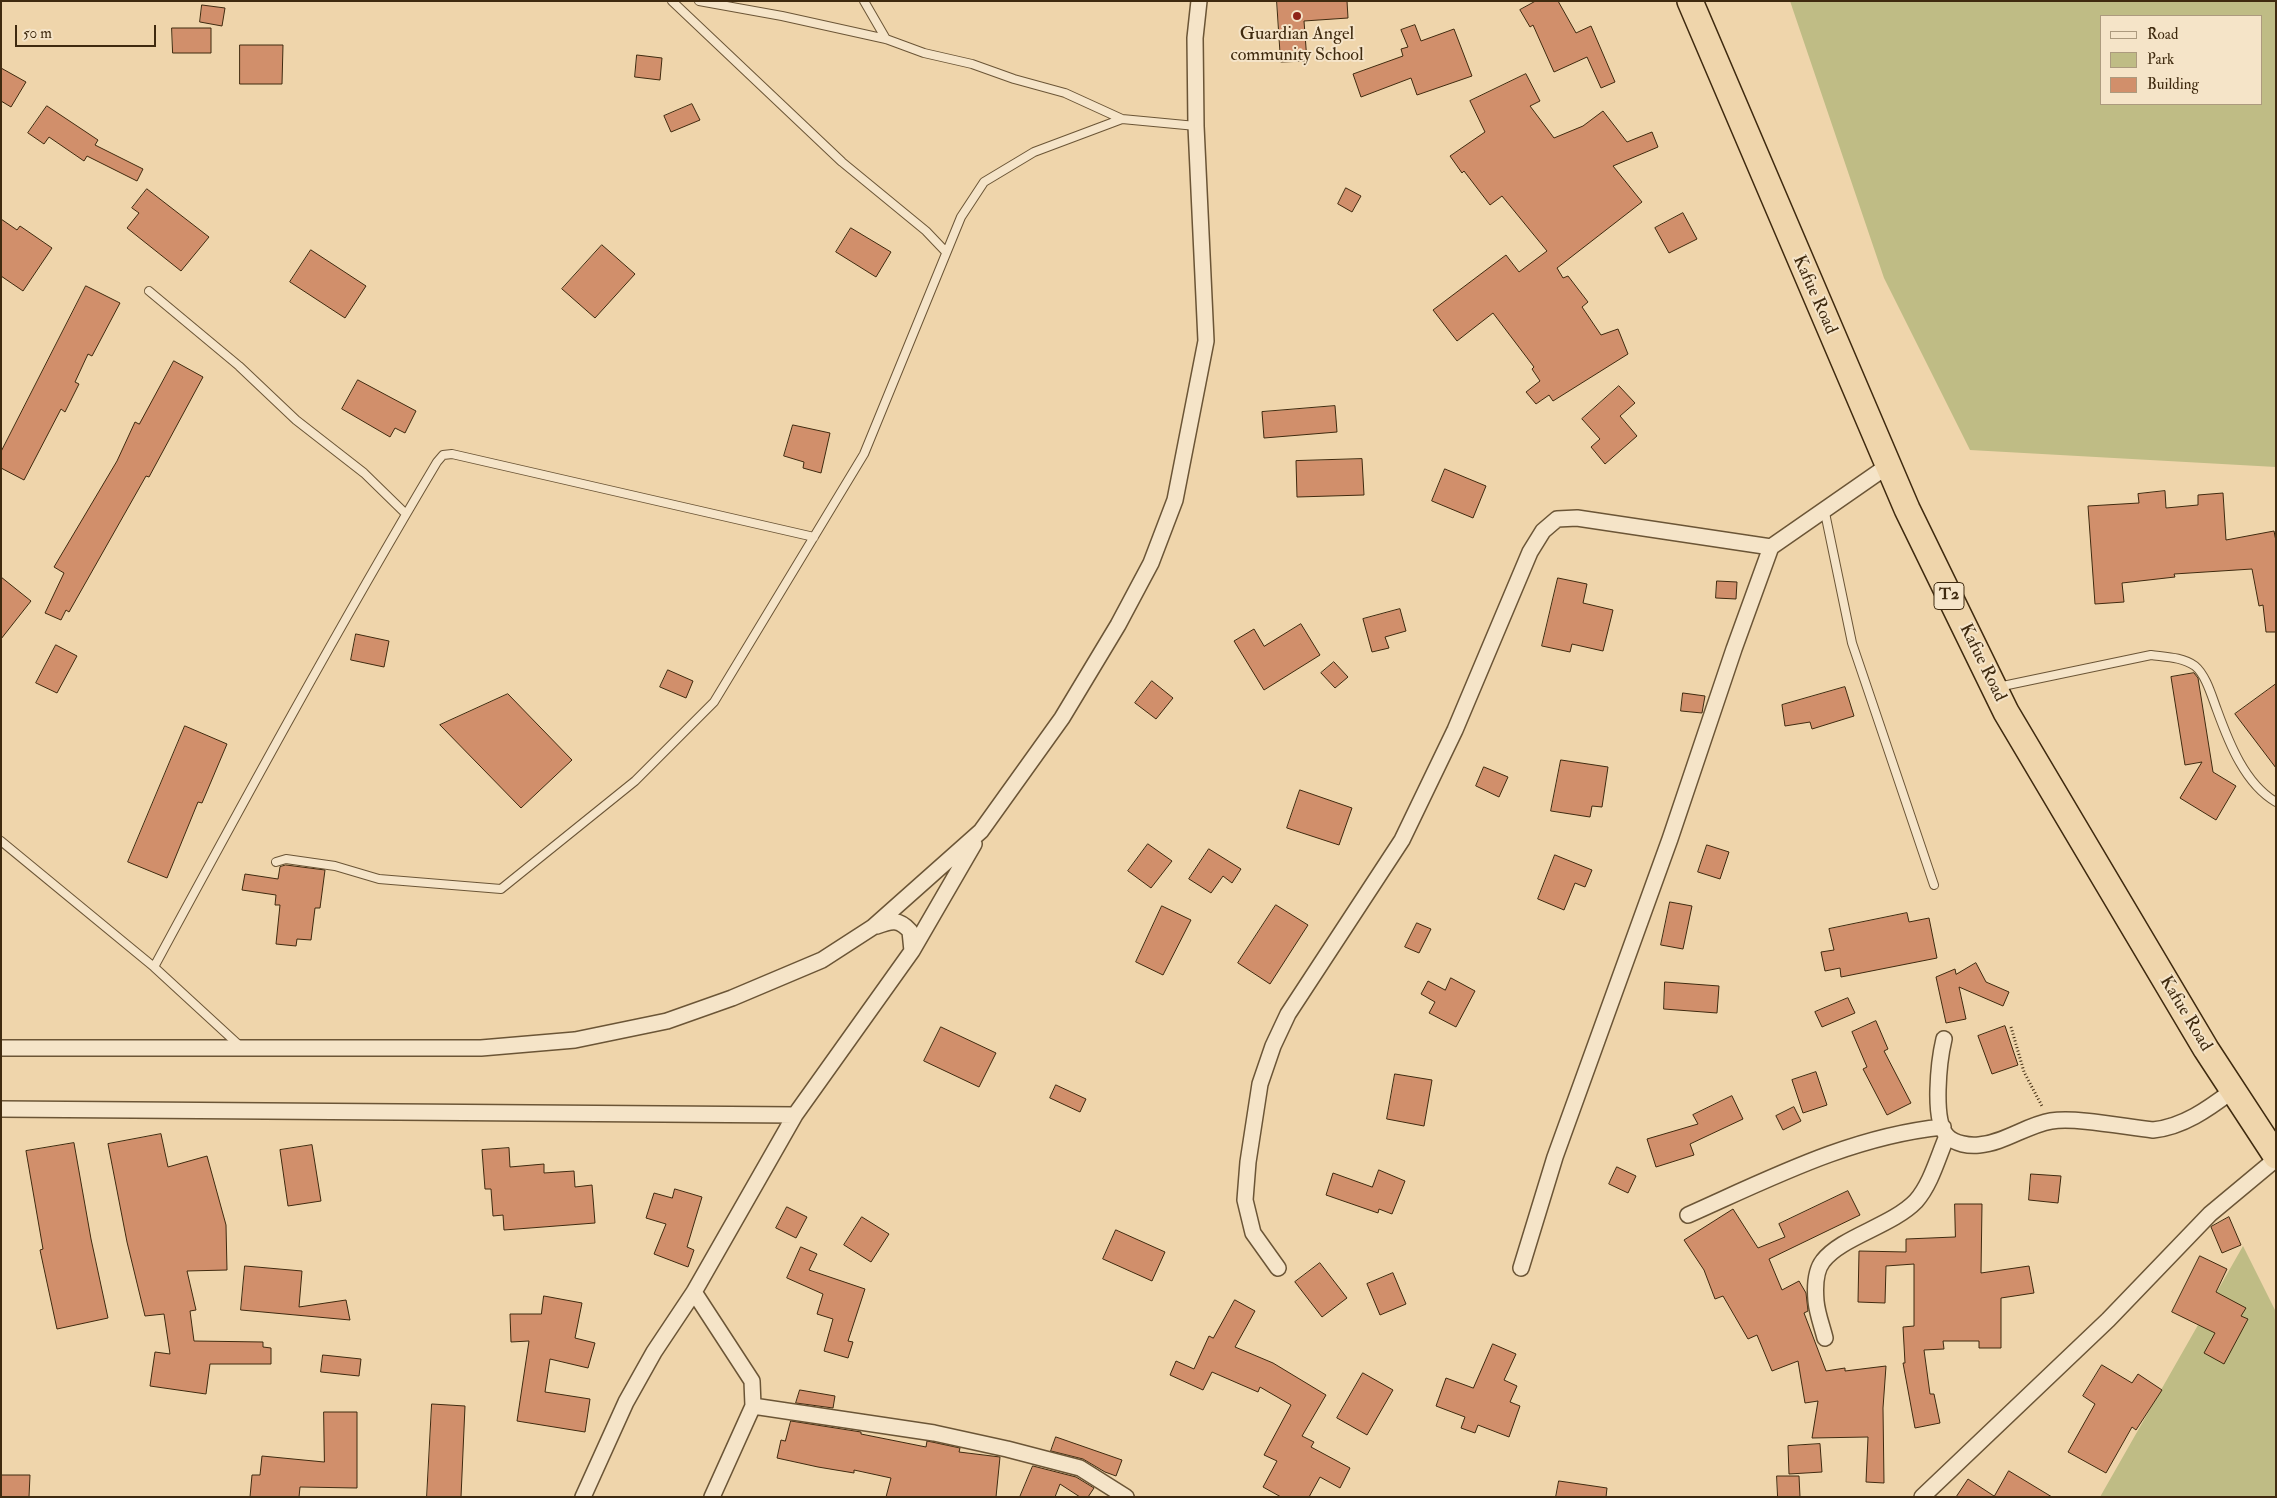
<!DOCTYPE html>
<html>
<head>
<meta charset="utf-8">
<style>
  body { margin:0 }
  #map { position:relative; width:2277px; height:1498px; overflow:hidden; background:#efd5ab; font-family:"IM FELL Double Pica",serif }
  canvas { display:block }
  .frame { position:absolute; inset:0; border:2px solid #3f2a0f; pointer-events:none }
  .legend { position:absolute; left:2100px; top:15px; width:162px; height:90px; box-sizing:border-box; background:#f5e4c8; border:1px solid #ac9a7e; margin:0; padding:6px 9px; list-style:none; font-size:15px; color:#3f2a0f }
  .legend li { display:flex; align-items:center; gap:10px; height:25px }
  .legend b { width:25px; border:1px solid #ac9a7e }
  .scale { position:absolute; left:15px; top:25px; width:141px; height:22px; box-sizing:border-box; border:2px solid #3f2a0f; border-top:0; padding-left:6px; font-size:15px; line-height:18px; white-space:nowrap; color:#3f2a0f; -webkit-text-stroke:4px #f5e4c8; paint-order:stroke }
</style>
</head>
<body>
<div id="map">
<canvas width="2277" height="1498"></canvas>
<div class="frame"></div>
<ul class="legend">
<li><b style="height:6px;background:#f5e4c8"></b>Road</li>
<li><b style="height:14px;background:#bfbc85"></b>Park</li>
<li><b style="height:14px;background:#d18f6b"></b>Building</li>
</ul>
<div class="scale">50 m</div>
</div>
<script>
const c = document.querySelector('canvas').getContext('2d');
c.lineJoin = 'round';
function paint(path, color) { c.fillStyle = color; c.fill(path, 'evenodd'); }
function strokePath(path, color, width, dash) { c.strokeStyle = color; c.lineWidth = width; c.lineCap = dash ? 'butt' : 'round'; c.setLineDash(dash || []); c.stroke(path); }
function label(font, color, halo, rows, align = 'center') {
  c.font = font + ' "IM FELL Double Pica",serif'; c.lineWidth = 4; c.setLineDash([]); c.textBaseline = 'middle'; c.strokeStyle = halo; c.fillStyle = color; for (const [text, x, y, turn = 0] of rows) {
    c.save(); c.translate(x, y); c.rotate((+turn || 0) * Math.PI / 180); c.textAlign = isNaN(turn) ? turn : align; if (halo) c.strokeText(text, 0, 0); c.fillText(text, 0, 0); c.restore();
  }
}
paint(new Path2D(`
  M1790 1H2276V467L1970 450 1884 278ZM2101 16H2261V104H2101Z
  M2243 1246 2276 1312V1497H2100Z`), '#bfbc85');
const building = new Path2D(`
  M1277 1H1347L1348 18 1304 21 1307 61 1281 62Z
  M1536 1H1558L1576 33 1591 26 1615 82 1601 88 1587 57 1554 72 1533 25 1530 27 1520 10Z
  M202 5 225 8 222 26 200 22Z
  M1415 25 1421 41 1454 29 1472 76 1417 95 1411 78 1361 97 1353 74 1403 56 1401 49 1408 47 1401 30Z
  M172 28H211V53H173Z
  M240 45H283L282 84H240Z
  M637 55 662 58 660 80 635 77Z
  M1 68 26 82 11 107 1 101Z
  M1526 74 1540 101 1530 106 1554 138 1583 126 1603 111 1627 142 1652 132 1658 147 1613 166 1642 202 1557 268 1563 278 1568 276 1588 302 1582 307 1601 335 1618 329 1628 354 1553 401 1549 395 1536 404 1526 392 1540 381 1532 369 1534 367 1493 313 1457 341 1433 310 1506 255 1519 272 1547 251 1502 196 1490 205 1464 171 1462 173 1450 156 1485 132 1470 101Z
  M692 104 700 120 671 132 664 116Z
  M47 106 98 140 95 145 143 169 137 181 87 156 84 161 49 137 44 144 28 133Z
  M1346 188 1361 196 1352 212 1338 204Z
  M147 189 209 237 181 271 127 228 139 213 132 208Z
  M1683 213 1697 239 1669 253 1655 228Z
  M1 219 17 230 20 226 52 248 23 291 1 276Z
  M851 228 891 252 876 277 836 252Z
  M602 245 635 274 595 318 562 289Z
  M311 250 366 286 345 318 290 282Z
  M86 286 120 303 92 356 88 354 75 382 79 384 65 412 61 409 24 480 1 468V452Z
  M174 361 203 377 149 477 146 476 69 612 66 610 61 620 45 613 64 573 54 567 117 461 135 422 139 424Z
  M358 380 416 411 405 433 395 428 390 437 342 409Z
  M1619 386 1635 403 1620 416 1637 436 1605 464 1591 447 1600 439 1582 419Z
  M1335 406 1337 432 1264 438 1262 412Z
  M793 425 830 433 821 473 803 468 804 462 784 456Z
  M1362 459 1364 495 1297 497 1296 461Z
  M1445 469 1486 486 1473 518 1432 501Z
  M2165 491 2166 508 2198 505V495L2223 493 2226 540 2274 531 2276 541V632H2266L2263 605 2259 606 2252 569 2174 574 2175 577 2122 583 2124 602 2095 604 2088 506 2139 503 2138 494Z
  M1 577 31 601 1 639Z
  M1558 578 1587 584 1583 603 1613 610 1603 651 1572 644 1570 652 1542 646Z
  M1717 581 1737 582 1736 599 1716 598Z
  M1400 609 1406 631 1385 637 1389 648 1372 652 1363 619Z
  M1301 624 1320 655 1264 690 1234 641 1254 629 1264 646Z
  M356 634 389 641 384 667 351 660Z
  M56 645 77 656 57 693 36 683Z
  M1334 662 1348 677 1335 688 1321 673Z
  M668 670 693 681 686 698 660 687Z
  M2194 673 2198 678 2213 772 2236 786 2216 820 2180 798 2202 762 2185 765 2171 677Z
  M1152 681 1173 698 1156 719 1135 703Z
  M2276 684V768L2235 714Z
  M1845 687 1854 716 1812 729 1810 722 1785 726 1782 705Z
  M1683 693 1705 696 1702 713 1681 711Z
  M508 694 572 760 521 808 440 725Z
  M185 726 227 744 202 803 198 802 167 878 128 862Z
  M1561 760 1608 767 1602 807 1592 806 1590 817 1551 811Z
  M1484 767 1508 777 1499 797 1476 786Z
  M1300 790 1352 808 1339 845 1287 828Z
  M1148 844 1172 861 1151 888 1128 871Z
  M1707 845 1729 852 1720 879 1698 872Z
  M1209 849 1241 869 1232 883 1223 876 1211 893 1189 879Z
  M1555 855 1592 870 1585 887 1575 883 1564 910 1538 899Z
  M286 865 325 870 320 908H315L311 940 297 939 296 946 276 944 280 905H275L276 895 242 890 245 874 278 879 280 867Z
  M1670 902 1692 906 1683 949 1661 945Z
  M1276 905 1308 925 1270 984 1238 963Z
  M1162 906 1191 920 1163 975 1136 962Z
  M1907 913 1909 922 1929 918 1937 958 1841 977 1840 968 1825 971 1821 952 1834 950 1829 929Z
  M1417 923 1431 929 1419 953 1405 947Z
  M1976 963 1986 982 2009 992 2003 1006 1959 987 1966 1019 1946 1023 1936 977 1955 969 1956 974Z
  M1451 978 1475 991 1456 1027 1429 1013 1435 1002 1421 994 1428 981 1445 990Z
  M1665 982 1719 986 1717 1013 1664 1009Z
  M1848 998 1855 1013 1822 1027 1815 1012Z
  M1876 1021 1888 1049 1884 1051 1911 1103 1887 1115 1863 1069 1867 1067 1852 1032Z
  M2005 1026 2018 1065 1992 1074 1978 1036Z
  M941 1027 996 1053 979 1087 924 1061Z
  M1816 1072 1827 1105 1803 1113 1792 1080Z
  M1395 1074 1432 1080 1424 1126 1387 1119Z
  M1056 1085 1086 1099 1080 1112 1050 1098Z
  M1732 1096 1743 1119 1690 1144 1694 1155 1656 1167 1647 1139 1698 1124 1693 1115Z
  M1794 1107 1801 1121 1783 1130 1776 1116Z
  M161 1134 168 1167 207 1156 226 1225 227 1270 187 1271 196 1310 190 1311 194 1341 263 1342V1347L271 1348V1364H210L206 1394 150 1386 155 1352 170 1354 164 1314 145 1316 127 1242 108 1144Z
  M74 1143 91 1239 108 1318 57 1329 40 1250 43 1249 26 1151Z
  M312 1145 321 1201 288 1206 280 1150Z
  M509 1148 510 1167 544 1164V1173L574 1171 575 1187 592 1185 595 1223 504 1230 503 1215 493 1216 491 1189H485L482 1150Z
  M1617 1167 1636 1176 1628 1193 1609 1184Z
  M1379 1170 1405 1181 1392 1214 1379 1209 1378 1213 1326 1195 1333 1173 1372 1187Z
  M2031 1174 2061 1176 2058 1203 2029 1200Z
  M675 1189 702 1197 687 1247 694 1250 688 1267 654 1254 666 1224 646 1218 654 1193 672 1198Z
  M1848 1191 1860 1215 1769 1259 1782 1290 1799 1281 1806 1293 1808 1311 1804 1313 1826 1371 1845 1368V1371L1886 1366 1883 1408 1884 1483 1866 1482 1868 1437 1812 1438 1818 1401 1805 1403 1798 1361 1772 1371 1757 1335 1748 1339 1723 1296 1715 1299 1704 1270 1684 1240 1733 1209 1758 1248 1785 1237 1779 1224Z
  M1955 1204H1982L1981 1273 2029 1266 2034 1293 2001 1298V1348H1979V1341H1943L1944 1349 1924 1350 1930 1394H1934L1940 1423 1915 1428 1903 1363H1905L1903 1327 1914 1326V1264L1886 1266 1885 1303 1858 1302 1859 1251 1906 1252V1239L1955 1237Z
  M787 1207 807 1217 796 1238 776 1228Z
  M862 1217 889 1234 871 1262 844 1245Z
  M2229 1217 2241 1245 2222 1253 2211 1227Z
  M1116 1230 1165 1252 1152 1281 1103 1259Z
  M801 1247 817 1254 809 1270 865 1289 848 1341 853 1342 848 1358 824 1351 833 1319 817 1314 823 1294 787 1278Z
  M2200 1256 2227 1269 2216 1292 2246 1308 2241 1316 2248 1319 2224 1364 2204 1353 2215 1333 2172 1312Z
  M1320 1263 1347 1298 1322 1317 1295 1282Z
  M245 1266 302 1271 299 1307 346 1300 350 1320 241 1310Z
  M1393 1273 1406 1304 1380 1315 1367 1284Z
  M544 1296 582 1303 575 1338 595 1343 588 1368 550 1359 545 1392 590 1399 585 1432 517 1421 529 1341 511 1342 510 1314H541Z
  M1235 1300 1255 1311 1235 1347 1273 1363 1326 1395 1302 1436 1314 1442 1311 1447 1350 1468 1340 1488 1320 1477 1309 1497H1281L1263 1487 1277 1461 1264 1455 1291 1405 1260 1387 1258 1392 1212 1372 1203 1390 1170 1375 1176 1361 1194 1369 1209 1336 1213 1338Z
  M1493 1344 1516 1354 1504 1380 1517 1386 1510 1402 1520 1406 1509 1437 1478 1425 1475 1433 1461 1428 1465 1417 1436 1406 1446 1378 1473 1388Z
  M323 1355 361 1359 359 1376 321 1372Z
  M2102 1365 2132 1383 2138 1374 2162 1390 2136 1430 2132 1427 2106 1473 2068 1452 2095 1404 2083 1396Z
  M1363 1373 1393 1390 1367 1435 1337 1418Z
  M800 1390 835 1396 833 1408 796 1403Z
  M432 1404 465 1406 461 1497H427Z
  M324 1412H357V1488L300 1487 299 1497H250L252 1475H260L262 1456 324 1462Z
  M791 1421 861 1432V1434L926 1447 927 1441 932 1442 960 1448 959 1452 1000 1457 996 1497H886L891 1478 854 1470V1473L818 1467 777 1458 781 1440 785 1441Z
  M1056 1437 1122 1460 1116 1476 1105 1472 1083 1459 1051 1451Z
  M1820 1444 1822 1472 1789 1474 1788 1446Z
  M1033 1466 1076 1477 1094 1488 1088 1497H1080L1060 1484 1055 1497H1020Z
  M2009 1471 2052 1497H1956L1968 1479 1994 1496Z
  M1 1475H30L29 1497H1Z
  M1777 1476H1799L1800 1497H1778Z
  M1559 1481 1607 1488 1606 1497H1556Z`);
paint(building, '#d18f6b');
strokePath(building, '#3f2a0f', 1);
const service = new Path2D(`
  M672 1 842 162 926 231 946 252
  M699 1 782 16 886 39 924 53 972 64 1014 79 1065 93 1122 119 1196 126
  M864 1 886 39
  M149 291 239 366 296 420 364 473 406 514
  M1824 508 1852 643 1934 885
  M1998 687 2151 655C2166 657 2182 657 2195 666 2206 675 2212 697 2217 710 2229 743 2245 784 2276 802
  M1 841 154 967 241 1047
  M276 862 286 859 335 866 379 879 501 889 635 781 714 702 864 454 961 217 984 182 1034 152 1122 119
  M154 967C246 797 338 628 437 462L443 455 452 454 814 537`);
const minor = new Path2D(`
  M877 926C892 920 899 919 910 931L912 951
  M1944 1039C1939 1060 1932 1120 1947 1136 1955 1144 1969 1146 1979 1145 2004 1143 2027 1125 2051 1121 2077 1117 2125 1127 2153 1130 2183 1127 2208 1109 2232 1091
  M1 1048H481L575 1040 667 1021 732 998 822 960 873 927 981 831 1062 718 1118 625 1151 563 1175 500 1206 341 1196 126 1195 38 1199 1
  M1 1109 795 1115
  M1688 1215C1771 1178 1852 1136 1943 1127
  M1278 1268 1253 1233 1245 1200 1248 1162 1260 1084 1273 1046 1288 1014 1402 840 1455 730 1530 552 1543 531 1557 519 1577 518 1771 547
  M1521 1268 1555 1157 1670 839 1734 649 1771 547 1889 465
  M694 1292 752 1381 753 1406 934 1433 1007 1449 1080 1468 1126 1497
  M1825 1338C1822 1326 1817 1313 1816 1301 1815 1289 1815 1271 1823 1261 1841 1237 1892 1226 1916 1201 1931 1184 1938 1157 1947 1136
  M583 1497 626 1402 654 1352 694 1292 795 1115 912 951 974 844
  M712 1497 753 1406
  M1922 1497 2108 1320 2210 1214 2276 1159`);
const trunk = new Path2D(`
  M1690 1 1907 509 2006 712 2206 1049 2276 1156`);
strokePath(service, '#6b5536', 10);
strokePath(minor, '#6b5536', 18);
strokePath(trunk, '#3f2a0f', 28);
strokePath(new Path2D(`
  M2011 1027 2024 1072 2043 1108`), '#3f2a0f', 3, [1, 2.5]);
strokePath(service, '#f5e4c8', 8);
strokePath(minor, '#f5e4c8', 15);
strokePath(trunk, '#efd5ab', 25);
for (const [x, y, r, color] of [
  [1297,16,5,"#8f2418"]
]) { const dot = new Path2D(); dot.arc(x, y, r, 0, 2 * Math.PI); c.fillStyle = color; c.fill(dot); strokePath(dot, '#f5e4c8', 2); }
for (const [x, y, w] of [
  [1949,596,30]
]) { const box = new Path2D(); box.roundRect(x - w / 2, y - 13.5, w, 27, 4); c.fillStyle = '#f5e4c8'; c.fill(box); strokePath(box, '#3f2a0f', 1); }
label('bold 16px', '#3f2a0f', null, [
  ["T2",1949,596]
]);
label('18px', '#3f2a0f', '#f5e4c8', [
  ["Guardian Angel",1297,35],
  ["community School",1297,56]
]);
label('18px', '#3f2a0f', '#f5e4c8', [
  ["Kafue Road",1814,295,66],
  ["Kafue Road",1982,663,64],
  ["Kafue Road",2185,1014,59]
]);
</script>
</body>
</html>
